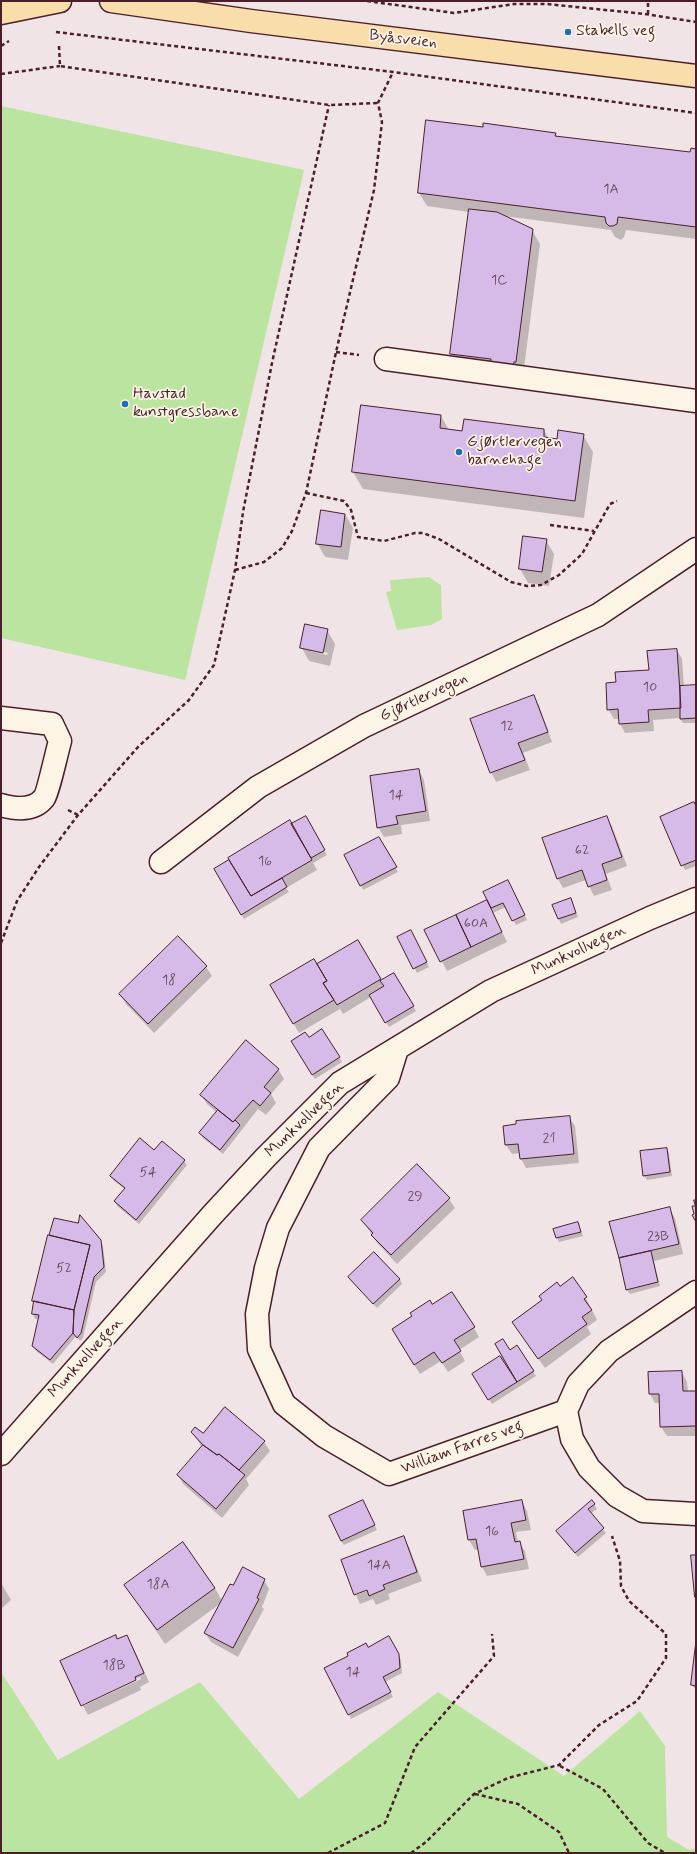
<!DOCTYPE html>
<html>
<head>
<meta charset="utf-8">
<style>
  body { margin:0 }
  #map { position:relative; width:697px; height:1854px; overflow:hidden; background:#f1e4e6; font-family:Mynerve,sans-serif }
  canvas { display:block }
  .frame { position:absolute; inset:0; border:2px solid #4a1f2b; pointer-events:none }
</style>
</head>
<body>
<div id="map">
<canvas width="697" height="1854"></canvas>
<div class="frame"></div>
</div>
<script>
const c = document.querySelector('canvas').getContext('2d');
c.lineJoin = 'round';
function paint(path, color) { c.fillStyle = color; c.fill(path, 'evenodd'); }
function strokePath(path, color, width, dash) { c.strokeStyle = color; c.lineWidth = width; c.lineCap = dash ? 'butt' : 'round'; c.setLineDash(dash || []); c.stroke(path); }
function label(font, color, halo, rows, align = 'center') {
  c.font = font + ' Mynerve,sans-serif'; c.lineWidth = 3.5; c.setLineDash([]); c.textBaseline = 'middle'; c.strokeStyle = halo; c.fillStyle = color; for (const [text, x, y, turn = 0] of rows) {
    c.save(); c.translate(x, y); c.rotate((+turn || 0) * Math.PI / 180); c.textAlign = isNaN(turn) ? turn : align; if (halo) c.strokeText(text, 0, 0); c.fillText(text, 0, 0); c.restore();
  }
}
paint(new Path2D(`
  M1 106 304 170 185 680 1 638Z
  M429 577 441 585 442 619 431 625 397 630 386 592 391 591 390 580Z
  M1 1672 58 1760 200 1682 299 1799 438 1692 564 1776 640 1711 665 1746 667 1837 689 1850 696 1848V1853H1Z`), '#bbe4a1');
paint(new Path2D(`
  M484 128 555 133 557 138 691 153 696 150V239L626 230 624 237 621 240 615 237 611 230 504 216 532 230 540 244 523 376 459 367 451 353 469 212 427 206 419 193Z
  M441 416 449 430 463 432 544 430 549 439 558 440 583 435 593 452 584 518 363 489 353 472Z
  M345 514 353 528 348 560 325 557 317 543Z
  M546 540 554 554 549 586 528 583 520 569Z
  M327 630 335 644 330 666 309 661 302 648ZM310 649 328 653 327 655 310 651Z
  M677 650 682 659 684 687 696 686V723H683L680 718 653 720 654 731 625 733 620 724 619 719H614L608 709 617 683 650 671Z
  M533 696 539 705 552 742 523 753 530 770 496 782 491 772Z
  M419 770 424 780 430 821 401 825 402 834 384 837 378 827Z
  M696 807V866L685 870 661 817Z
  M305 817 327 855 313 863 317 870 286 888 289 892 244 919 215 869 238 875 291 825Z
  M606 817 612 826 627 866 606 874 612 890 594 896 586 880 563 888 558 879Z
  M378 838 398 872 363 890 361 885Z
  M510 885 527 920 516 925 506 907 493 913 507 942 447 971 426 930 488 900Z
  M573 904 578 917 561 924 553 905Z
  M413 936 429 967 417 973 399 937Z
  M358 941 382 981 394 974 416 1011 389 1027 371 997 343 1014 340 1009 299 1033 272 986 317 965Z
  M206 967 212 976 154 1033 126 1004 120 994Z
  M308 1039 339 1057 342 1062 315 1079 292 1042Z
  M278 1069 284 1079 271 1094 276 1103 266 1115 258 1109 223 1154 203 1138 200 1133 217 1113 207 1104 201 1095Z
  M569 1117 575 1126 579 1163 526 1168 521 1159 520 1153 512 1154 506 1145Z
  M162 1142 184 1161 187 1165 139 1224 117 1206 115 1201 125 1189 114 1181 111 1176 154 1151Z
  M666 1149 669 1153 672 1176 647 1180 644 1175Z
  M417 1165 449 1199 455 1208 397 1264 378 1244 362 1220Z
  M669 1208 675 1218 683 1254 654 1261 660 1286 630 1294 627 1290 611 1223Z
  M54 1219 100 1241 103 1246 106 1272 96 1282 83 1338 80 1341 76 1336 53 1364 36 1351 33 1346 39 1319H35L33 1314 35 1304 33 1301Z
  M578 1223 583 1236 559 1242 557 1238Z
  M349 1278 400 1279 402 1284 377 1308Z
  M586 1298 597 1320 587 1327 591 1334 545 1368 513 1323Z
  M432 1306 474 1328 479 1337 459 1350 465 1361 448 1372 441 1361 420 1374 398 1339 413 1317Z
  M517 1347 536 1376 492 1404 473 1374Z
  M682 1372 687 1382 688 1392H696V1436H667L661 1427 660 1403H655L650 1394Z
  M192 1432 264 1442 270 1451 246 1479 249 1485 222 1518 183 1484 178 1475 202 1447Z
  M522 1501 527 1511 531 1530 516 1532 518 1542H519L525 1551 529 1569 487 1576 482 1567 479 1549 475 1550 469 1540 464 1512Z
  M594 1504 597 1509 590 1514 606 1533 578 1557 557 1532Z
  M365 1506 377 1530 344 1545 341 1541Z
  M403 1537 409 1547 422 1581 388 1594 390 1599 376 1605 373 1599 360 1604 356 1595 372 1589Z
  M264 1580 269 1589 262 1607 264 1609 238 1657 211 1642 205 1633 221 1603 165 1644 126 1586 215 1588 222 1601 233 1586Z
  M1 1583 11 1600 1 1609Z
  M389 1638 401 1660 402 1673 385 1682 393 1697 351 1719 349 1714 368 1649Z
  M117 1640 132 1645 149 1682 140 1687 141 1690 88 1715 83 1706 141 1679 140 1677 82 1704Z
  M696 1650V1690L692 1685Z`), '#0003');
const building = new Path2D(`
  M426 120 483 127V123L556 133 555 136 690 152 691 148 696 149V227L618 217 617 224 613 226H609L606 223 605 217 418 193Z
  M469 209 497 212 533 229 516 362H514L513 371 490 367 491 359 450 354Z
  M361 405 441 415 440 428 462 431 464 419 544 429V437L557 439 558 430 584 434 575 501 352 472Z
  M321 510 345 514 341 547 316 544Z
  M523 536 547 539 542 572 519 569Z
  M305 624 328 629 323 653 300 648Z
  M677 649 681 708 648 710 649 722 619 724 618 709 607 710 606 683 616 682 615 672 649 670 647 651Z
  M696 685V718L680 719V686Z
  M534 695 548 732 518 743 525 760 490 773 470 719Z
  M419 769 426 811 396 816 398 824 377 828 370 776Z
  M694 802 696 806V860L681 866 660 817Z
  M306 816 325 850 311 858 291 824Z
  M607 816 622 857 602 864 607 880 588 887 582 870 557 879 542 838Z
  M290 820 312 860 251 896 228 858Z
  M379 837 397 867 360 886 344 855Z
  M229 860 251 896 282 878 287 887 241 915 214 869Z
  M508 880 525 915 512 921 503 903 491 908 483 892Z
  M571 898 576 913 558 919 552 905Z
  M487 900 502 932 471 947 456 915Z
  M456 915 471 947 440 962 424 930Z
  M411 930 427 962 413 969 397 937Z
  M178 936 207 966 148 1024 119 994Z
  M358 940 381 979 337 1005 323 983 327 981 317 964Z
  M314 959 327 981 323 983 334 1000 293 1024 270 985Z
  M394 973 414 1006 385 1023 369 995 384 986 380 981Z
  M322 1029 340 1057 312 1075 291 1041 305 1032 309 1037Z
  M246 1040 279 1069 264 1087 271 1093 260 1106 253 1100 233 1122 200 1095Z
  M218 1110 233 1122 235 1120 240 1125 220 1150 199 1133Z
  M570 1116 574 1154 520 1159 518 1144 505 1145 503 1126 516 1124V1121Z
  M140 1138 154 1150 162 1141 185 1160 136 1220 114 1201 125 1188 110 1176Z
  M667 1148 670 1172 643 1176 640 1151Z
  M417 1164 450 1198 391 1255 371 1235 373 1233 361 1220Z
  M694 1200H696V1222L692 1215 694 1214 692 1206H695Z
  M670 1207 679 1244 619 1258 609 1222Z
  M80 1215 101 1240 104 1267 94 1277 81 1333 77 1338 73 1333 74 1310 90 1245 49 1235 54 1218 78 1223Z
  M578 1222 581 1232 556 1238 553 1229Z
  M48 1235 90 1245 74 1310 32 1301Z
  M651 1251 658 1282 626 1290 619 1258Z
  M374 1252 400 1279 373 1304 348 1277Z
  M573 1277 587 1297 584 1299 592 1310 582 1317 587 1324 538 1359 512 1322 542 1300 539 1296 557 1282 560 1286Z
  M452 1292 475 1327 454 1340 461 1351 442 1363 434 1352 414 1365 392 1329 412 1316 410 1313 430 1300 432 1304Z
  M34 1301 74 1310 73 1333 50 1360 32 1346 39 1315 32 1314Z
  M503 1339 510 1350 517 1345 534 1371 517 1382 495 1344Z
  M500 1356 517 1382 488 1400 472 1374Z
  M682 1371 683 1391H696V1426L660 1427 659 1394H649L648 1372Z
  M225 1407 265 1441 239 1470 219 1454 217 1455 203 1445 191 1432 195 1427 203 1433Z
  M203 1445 217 1455 219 1454 245 1475 216 1509 177 1475Z
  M363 1500 375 1525 341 1541 329 1516Z
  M522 1500 526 1520 511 1523 515 1542 520 1541 524 1559 481 1567 476 1539 468 1540 463 1511Z
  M592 1500 595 1504 588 1509 604 1528 575 1553 556 1531Z
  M404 1536 417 1572 383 1585 385 1589 369 1596 367 1590 354 1595 341 1560Z
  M183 1542 215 1588 157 1630 124 1585Z
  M691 1555H696V1597H695Z
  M243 1567 265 1579 257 1598 259 1599 233 1648 204 1633 230 1584 233 1585Z
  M116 1635 117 1639 127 1635 144 1673 135 1677 136 1680 81 1706 60 1661Z
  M389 1636 399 1654 400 1668 383 1677 391 1692 348 1715 324 1668 348 1656 347 1653 366 1643 368 1647Z
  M696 1641V1686L691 1685Z`);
paint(building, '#d6bbe9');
strokePath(building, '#4a1f2b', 1);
const minor = new Path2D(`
  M386 359 696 401
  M1 718 52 724 60 741C57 751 48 793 44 798 33 812 15 809 1 805
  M161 862 258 787 364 726 598 615 696 549
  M397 1049 388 1078 319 1148 278 1228 266 1268 257 1314 259 1349 284 1404 324 1436 389 1474 566 1411
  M566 1411 572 1439 589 1468 617 1496 643 1511 696 1514
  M566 1411 578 1384 609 1351 696 1292
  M1 1454 213 1214 266 1157 340 1083 491 991 650 918 696 899`);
const major = new Path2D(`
  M111 1 251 21 696 76
  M1 13 60 1`);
strokePath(minor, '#4a1f2b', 25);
strokePath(major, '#4a1f2b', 25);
strokePath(new Path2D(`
  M367 1 454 13 514 4H547L645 14 696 22
  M648 14V1
  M56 32 393 72 696 113
  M1 46 9 41
  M59 46 60 66 329 105 378 103
  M1 74 60 66
  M336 352 359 355
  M306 493 344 501 351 510 358 537 384 541 415 533H423L439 539 511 582 527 586 541 585 559 575 582 554 610 504 617 501
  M550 525 594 531
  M235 570 264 562 282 548 292 531 306 493 336 352 374 190 382 122 378 103 393 72
  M68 810 78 815
  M1 943 17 901 39 867 78 815 138 747 189 700 214 665 235 570 243 512 272 363 329 105
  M560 1766 603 1789 648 1843 665 1853
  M475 1794 518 1804 559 1832 569 1853
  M328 1853 385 1823 415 1747 494 1656 492 1634
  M411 1853 426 1842 474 1794 508 1778 559 1765 599 1725 637 1701 666 1658V1634L629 1601 621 1586 620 1561 612 1536`), '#4a1f2b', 2.5, [4, 3]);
strokePath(minor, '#fcf5e5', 22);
strokePath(major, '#f9ddab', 22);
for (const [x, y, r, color] of [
  [568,32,4,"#1f6fb2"],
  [125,404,4,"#1f6fb2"],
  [459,452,4,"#1f6fb2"]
]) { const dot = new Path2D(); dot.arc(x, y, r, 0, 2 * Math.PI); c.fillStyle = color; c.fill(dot); strokePath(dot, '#fcf5e5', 1.5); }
label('14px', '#6d465a', null, [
  ["1A",611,190],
  ["1C",499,281],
  ["10",650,688],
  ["12",507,727],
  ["14",396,796],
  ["62",582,851],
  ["16",265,862],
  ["60A",476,924],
  ["18",169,981],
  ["21",549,1139],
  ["54",148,1173],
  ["29",415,1197],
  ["23B",658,1237],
  ["52",64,1269],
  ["16",492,1532],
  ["14A",379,1566],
  ["18A",158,1585],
  ["18B",114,1666],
  ["14",353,1673]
]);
label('16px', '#4a1f2b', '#fcf5e5', [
  ["Stabells veg",576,32],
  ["Havstad",133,395],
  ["kunstgressbane",133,413],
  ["Gjørtlervegen",467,443],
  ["barnehage",467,461]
], 'left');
label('16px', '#4a1f2b', '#fcf5e5', [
  ["Byåsveien",403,40,7],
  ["Gjørtlervegen",424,698,-25],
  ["Munkvollvegen",579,951,-25],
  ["Munkvollvegen",305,1120,-44],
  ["Munkvollvegen",86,1358,-48],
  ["William Farres veg",462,1448,-20]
]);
</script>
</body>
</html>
